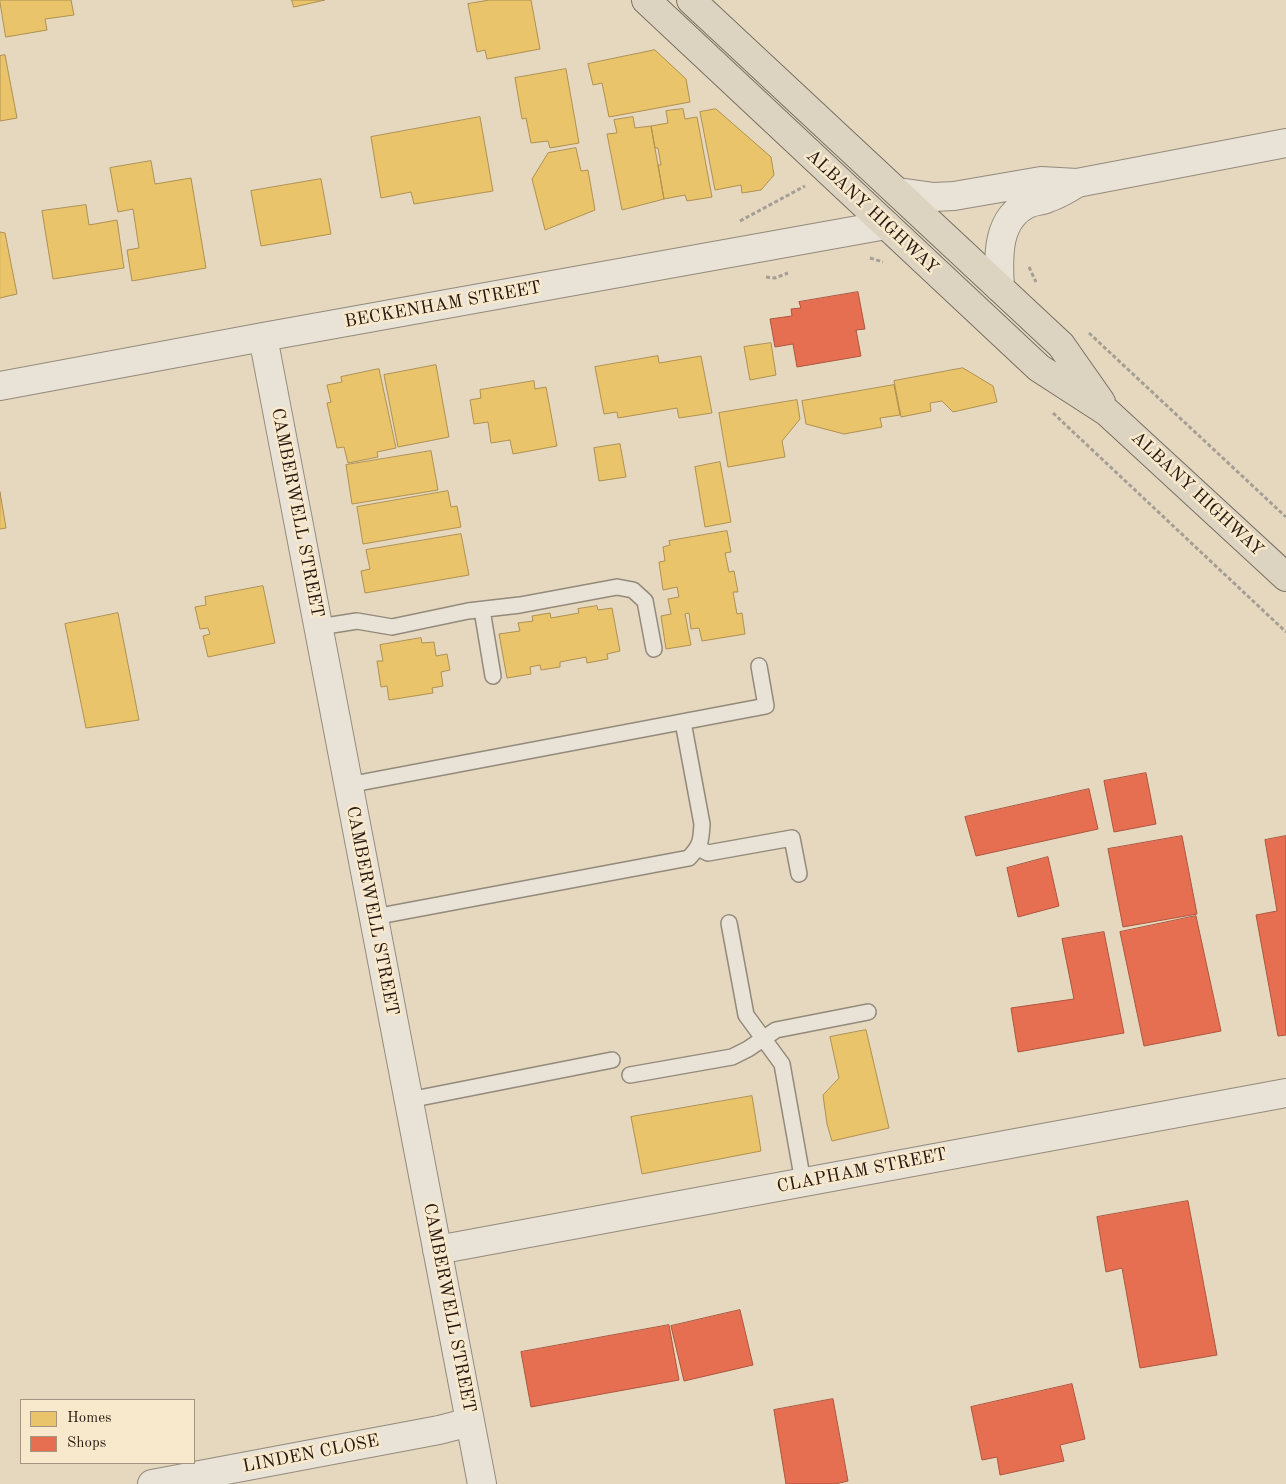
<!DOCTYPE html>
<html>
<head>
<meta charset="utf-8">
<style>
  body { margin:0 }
  #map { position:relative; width:1286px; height:1484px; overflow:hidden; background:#e5d8bf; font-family:"Old Standard TT",serif }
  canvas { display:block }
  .legend { position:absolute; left:20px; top:1399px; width:175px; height:65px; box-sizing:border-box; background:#f8e9cc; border:1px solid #a49582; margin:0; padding:6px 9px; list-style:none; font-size:15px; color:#271812 }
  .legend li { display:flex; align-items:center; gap:10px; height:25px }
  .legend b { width:25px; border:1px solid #a49582 }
</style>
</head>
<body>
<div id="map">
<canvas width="1286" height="1484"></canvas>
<ul class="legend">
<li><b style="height:14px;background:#e9c46a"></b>Homes</li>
<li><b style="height:14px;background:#e76f51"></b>Shops</li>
</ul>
</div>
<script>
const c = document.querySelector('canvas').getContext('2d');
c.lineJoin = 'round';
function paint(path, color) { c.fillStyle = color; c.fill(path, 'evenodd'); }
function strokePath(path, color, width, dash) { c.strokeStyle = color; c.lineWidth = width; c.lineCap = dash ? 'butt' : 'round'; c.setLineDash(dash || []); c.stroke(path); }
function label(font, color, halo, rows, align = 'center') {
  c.font = font + ' "Old Standard TT",serif'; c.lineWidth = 5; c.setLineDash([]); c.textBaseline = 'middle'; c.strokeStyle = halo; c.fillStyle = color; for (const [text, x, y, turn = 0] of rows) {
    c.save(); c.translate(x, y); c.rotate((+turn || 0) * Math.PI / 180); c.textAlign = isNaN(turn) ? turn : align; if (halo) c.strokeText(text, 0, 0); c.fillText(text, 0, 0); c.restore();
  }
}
const homes = new Path2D(`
  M0 0H71L74 15 45 19 47 30 6 37Z
  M292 0H325L294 7Z
  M490 0H531L540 49 487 59 485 50 477 52 468 4Z
  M655 50 686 79 690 102 609 117 602 83 593 85 588 64Z
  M5 55 17 118 0 121V56Z
  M566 69 579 143 550 148 548 141 531 143 526 118 522 119 515 78Z
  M683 109 685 119 697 117 712 197 687 201 685 195 664 199 658 165H661L658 148H655L651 126 668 123 666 111Z
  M716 109 771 157 774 175 761 190 742 193 741 185 715 190 700 112Z
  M480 117 493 191 414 204 411 192 381 198 371 137Z
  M633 117 635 128 651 126 664 199 622 210 607 134 617 133 614 120Z
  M576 148 581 171 588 170 595 210 545 230 532 179 548 153Z
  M151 161 155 184 191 178 206 268 132 281 127 250 139 248 133 209 118 212 110 168Z
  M321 179 331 234 261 246 251 191Z
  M86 205 89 225 117 220 124 268 53 279 42 211Z
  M0 232 5 233 17 294 0 298Z
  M771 343 776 375 750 380 744 347Z
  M658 356 659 363 701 356 712 413 679 418 677 408 618 418 617 412 604 414 595 367Z
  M436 365 449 437 398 447 384 375Z
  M963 368 993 386 997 402 953 412 942 401 930 403 931 411 901 417 894 381Z
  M379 369 396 448 377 452 378 457 348 463 344 447 337 448 327 403 331 402 327 385 342 382 341 377Z
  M534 381 535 389 546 387 557 446 513 454 510 440 491 443 488 422 474 424 470 400 481 398 480 390Z
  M894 385 900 415 880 418 882 427 844 434 806 424 802 401Z
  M797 400 800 419 782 441 785 457 728 467 719 413Z
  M620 444 626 477 599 481 594 448Z
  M431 451 438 490 352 504 346 465Z
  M720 462 731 522 705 527 695 467Z
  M448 491 451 507 457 506 461 527 363 544 357 507Z
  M0 492 6 528 0 529Z
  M727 531 731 552 725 553 729 572 734 571 738 592H733L737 614 742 613 745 634 702 641 699 628 691 629 689 613 685 614 691 645 666 649 661 616 671 614 668 599 679 597 677 587 663 590 659 562 665 561 663 547 670 545 669 541Z
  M461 534 469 575 365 593 361 571 370 569 366 550Z
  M263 586 275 643 208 657 203 636 210 634 208 628 200 629 195 607 206 605 205 597Z
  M597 606 598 610 612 608 620 651 607 654 608 659 587 663 586 657 560 662V667L541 670 540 665 530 667 531 674 507 678 499 634 520 631 518 623 533 621 532 616 550 613 551 618 579 613 578 609Z
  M118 613 139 720 86 728 65 624Z
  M421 638 422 643 434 642 436 656 447 654 450 670 441 672 443 686 432 688 433 693 389 700 387 686 381 687 377 661H383L380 645Z
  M866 1030 889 1128 832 1141 827 1124 823 1095 839 1078 830 1037Z
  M752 1096 761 1151 642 1174 631 1117Z`);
paint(homes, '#e9c46a');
strokePath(homes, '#af9050', 1);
const shops = new Path2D(`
  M858 292 865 329 856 330 861 356 797 367 793 344 775 347 770 319 792 316 791 309 801 308 799 302Z
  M1146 773 1156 824 1114 832 1104 781Z
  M1089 789 1098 829 976 856 965 817Z
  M1182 836 1197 914 1123 927 1108 849Z
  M1286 836V1035L1278 1036 1256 915 1277 911 1265 840Z
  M1048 857 1059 906 1018 917 1007 868Z
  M1196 916 1221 1031 1144 1046 1120 932Z
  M1104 932 1124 1033 1018 1052 1011 1008 1074 999 1062 939Z
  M1188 1201 1217 1355 1140 1368 1122 1268 1106 1272 1097 1217Z
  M740 1310 753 1365 684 1381 671 1326Z
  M669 1325 679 1380 531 1407 521 1352Z
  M1072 1384 1085 1439 1060 1445 1064 1461 1000 1475 997 1457 982 1460 971 1407Z
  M833 1399 848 1481 835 1484H786L774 1410Z`);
paint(shops, '#e76f51');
strokePath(shops, '#ad553e', 1);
const service = new Path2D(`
  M482 610 493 676
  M319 627 357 621 392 627 468 611 520 605 617 587 633 590 645 601 654 649
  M348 785 766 706 759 666
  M698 848 708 853 792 838 799 874
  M374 917 689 858C701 845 701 841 702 824L683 722
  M729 923 746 1015 782 1064 803 1182
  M630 1075 732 1057 748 1049 776 1030 868 1012
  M409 1100 612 1060`);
const minor = new Path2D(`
  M898 192 934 197 954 196 1041 181 1077 183 1286 143
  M1000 288C998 258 996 217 1030 203 1035 201 1042 201 1048 198 1058 195 1067 189 1076 184
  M263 337 482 1484
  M0 386 263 337 886 225
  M437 1250 1286 1093
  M152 1484 439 1430 470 1422`);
const trunk = new Path2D(`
  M646 0 1039 368 1107 412 1286 577
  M691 0 1061 345 1101 402`);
strokePath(service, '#938a7b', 18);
strokePath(minor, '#938a7b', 30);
strokePath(trunk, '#797064', 30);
strokePath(new Path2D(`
  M740 221 805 186
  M870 258 883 262
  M1029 267 1036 282
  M766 277 775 278 788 273
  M1089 333 1286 517
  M1053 413 1286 632`), '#a49e94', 3, [4, 2.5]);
strokePath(service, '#e9e2d6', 15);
strokePath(minor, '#e9e2d6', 28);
strokePath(trunk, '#dcd3c1', 28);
label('18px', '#271812', '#f8e9cc', [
  ["ALBANY HIGHWAY",872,212,43],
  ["BECKENHAM STREET",443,305,-10],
  ["ALBANY HIGHWAY",1197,494,43],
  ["CAMBERWELL STREET",297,513,79],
  ["CAMBERWELL STREET",372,911,79],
  ["CLAPHAM STREET",862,1171,-11],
  ["CAMBERWELL STREET",449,1308,79],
  ["LINDEN CLOSE",311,1454,-11]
]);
</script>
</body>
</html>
